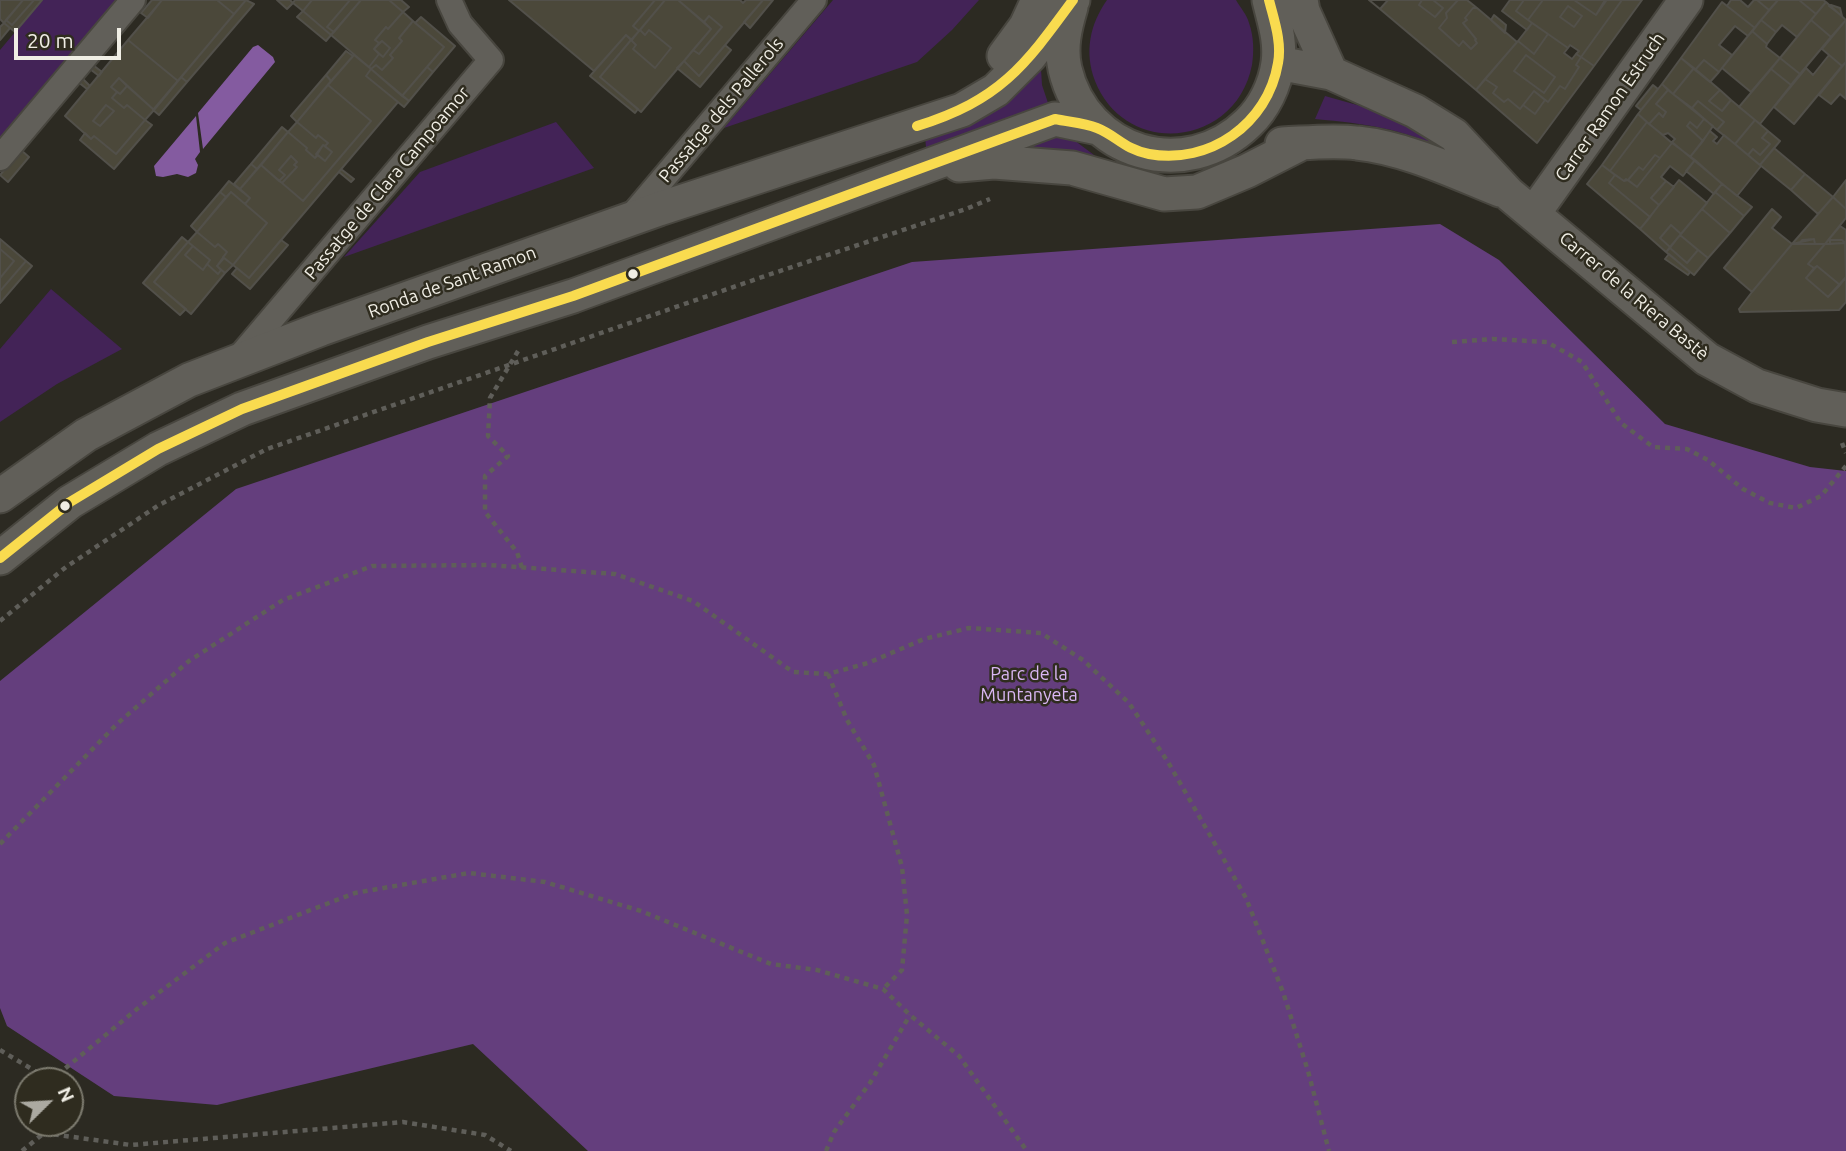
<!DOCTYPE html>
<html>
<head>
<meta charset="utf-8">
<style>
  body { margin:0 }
  #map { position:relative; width:1846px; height:1151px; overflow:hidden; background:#2c2a22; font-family:Ubuntu,sans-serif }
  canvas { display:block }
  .north { position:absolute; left:14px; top:1067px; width:70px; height:70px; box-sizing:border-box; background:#2f2c1f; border:2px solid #7c7a6e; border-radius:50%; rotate:66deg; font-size:19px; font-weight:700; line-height:28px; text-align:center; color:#f0eee5 }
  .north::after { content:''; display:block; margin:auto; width:24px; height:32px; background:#aba9a1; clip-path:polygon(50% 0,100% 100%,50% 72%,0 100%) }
  .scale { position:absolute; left:14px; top:28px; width:107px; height:32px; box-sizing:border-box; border:4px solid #f0eee5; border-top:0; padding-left:9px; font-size:21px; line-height:24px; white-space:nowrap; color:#f0eee5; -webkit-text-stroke:5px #2f2c1f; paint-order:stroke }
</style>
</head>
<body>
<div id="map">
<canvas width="1846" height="1151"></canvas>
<div class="north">N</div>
<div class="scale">20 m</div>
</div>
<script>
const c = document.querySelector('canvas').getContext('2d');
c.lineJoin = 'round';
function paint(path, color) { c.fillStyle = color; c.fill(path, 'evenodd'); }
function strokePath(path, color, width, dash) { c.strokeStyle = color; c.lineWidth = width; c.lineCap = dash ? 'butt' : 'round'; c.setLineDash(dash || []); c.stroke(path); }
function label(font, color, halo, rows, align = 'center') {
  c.font = font + ' Ubuntu,sans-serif'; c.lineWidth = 5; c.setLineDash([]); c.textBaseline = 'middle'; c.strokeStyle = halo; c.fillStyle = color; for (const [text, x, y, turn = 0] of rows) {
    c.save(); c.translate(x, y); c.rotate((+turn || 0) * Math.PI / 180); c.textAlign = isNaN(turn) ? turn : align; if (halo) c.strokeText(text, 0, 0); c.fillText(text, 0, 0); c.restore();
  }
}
paint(new Path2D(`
  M42 0H116L0 137V50Z
  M833 0H979L952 30 917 62 724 128Z
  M1107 0H1236C1240 7 1247 15 1249 23 1254 37 1254 52 1252 65 1236 147 1126 159 1095 81 1084 52 1090 24 1107 0Z
  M1041 69 1042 85 1048 103 926 148 925 135Z
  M1325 96 1382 112 1418 127 1447 150C1399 128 1367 124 1315 119Z
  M556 122 594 168 344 257 420 172Z
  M1033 132 1066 134 1110 167 1020 150Z
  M51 289 122 349 57 384 0 422V349Z`), '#432357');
paint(new Path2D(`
  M1440 224 1499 260 1665 424 1810 467 1846 471V1151H588L473 1044 217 1105 114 1096 7 1026 0 1008V681L236 489 912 262Z`), '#643e7d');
paint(new Path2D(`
  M258 45 273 57 275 62 203 149 198 113 253 47Z
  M196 116 200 152 195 159 198 165 196 173 188 177 177 174 163 177 156 176 154 166Z`), '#845ba0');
const building = new Path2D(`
  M0 0H23L4 23 0 19Z
  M23 0H34L12 25 6 20Z
  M34 0H42L15 32 4 23 6 20 12 25Z
  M152 0H162L148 18 141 13Z
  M162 0H217L234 14 178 81 128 40Z
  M217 0H246L234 14Z
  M246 0 254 4 187 82 181 77Z
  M277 0H290L293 3 287 9Z
  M295 0H312L303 11 293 3Z
  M312 0H350L327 27 334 32 331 35 303 11Z
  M350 0H361L334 32 327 27Z
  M361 0H389L403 12 388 29 386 27 375 40 379 43 374 49 379 54 369 67 331 35Z
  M389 0H401L409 7 403 12Z
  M509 0H655L633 26 639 31 632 40 626 35 594 71Z
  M655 0H665L639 31 633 26Z
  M665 0H678L711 29 641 112 600 77 631 40 636 45 633 49 655 68 671 48 649 30 645 35 640 30Z
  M678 0H740L743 3 746 0H763L699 76 684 61 693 50 699 54 722 27 709 16 704 22Z
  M763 0H773L750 28 744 22Z
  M1369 0H1388L1380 9Z
  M1369 0H1388L1380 9Z
  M1388 0H1422L1419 5 1435 17 1443 8 1433 0H1458L1446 13 1447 18 1439 28 1459 46 1463 41 1471 49 1477 43 1475 40 1476 39 1463 23 1467 20 1465 18 1473 8H1477L1517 42 1476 90 1380 9Z
  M1422 0H1433L1443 8 1435 17 1419 5Z
  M1458 0H1467L1477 8H1473L1465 18 1467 20 1463 23 1476 39 1475 40 1477 43 1471 49 1463 41 1459 46 1439 28 1447 18 1446 13Z
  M1510 0H1524L1516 11 1532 23 1527 30 1502 11Z
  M1524 0H1543L1528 20 1516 11Z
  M1543 0H1574L1596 15 1605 0H1622L1581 57 1576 54 1579 51 1570 45 1568 48 1528 20ZM1568 6 1582 16 1574 27 1560 17Z
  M1574 0H1605L1606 1 1596 15Z
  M1622 0H1642L1594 66 1581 57Z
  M1731 0H1740L1748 7 1754 0H1757L1769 10 1755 28 1727 6Z
  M1757 0H1778L1769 10Z
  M1778 0H1799L1816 14 1797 37 1782 25 1776 32 1761 20Z
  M1799 0H1823L1826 2 1816 14Z
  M1722 2 1755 28 1748 36 1735 26 1719 45 1732 55 1719 72 1704 60 1695 70 1681 58Z
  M1826 2 1846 20 1831 37 1811 20Z
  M1831 5 1840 8 1842 16 1829 6Z
  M1568 6 1582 16 1574 27 1560 17Z
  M303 11 331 35 326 41 297 17Z
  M403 12 413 21 399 38 402 41 390 55 393 58 382 70 376 65 371 69 369 67 379 54 383 57 390 48 382 41 379 43 375 40 386 27 388 29Z
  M1494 15 1506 25 1505 33 1491 20Z
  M709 16 722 27 699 54 693 50 711 29 704 22Z
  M421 17 455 46 433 72 427 67 444 47 415 23Z
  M1761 20 1776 32 1767 44 1752 31Z
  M1811 20 1831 37 1800 74 1780 58Z
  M1846 20V62L1842 66 1822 49Z
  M413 21 444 47 402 96 371 69 376 65 382 70 393 58 390 55 402 41 399 38Z
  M4 23 10 28 0 40V27Z
  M1532 23 1548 34 1534 54 1518 41Z
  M640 30 645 35 649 30 671 48 655 68 633 49 636 45 631 40Z
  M1752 31 1767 44 1766 47 1780 58 1751 92 1722 68Z
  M1548 34 1568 48 1564 53 1572 59 1576 54 1581 57 1576 65 1579 67 1565 89 1560 86 1548 102 1534 91 1520 109 1508 99 1504 102 1493 93 1497 87 1485 79 1518 41 1534 54ZM1526 55 1555 77 1544 93 1514 71Z
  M626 35 631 40 600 77 638 109 635 113 590 76Z
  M128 40 178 81 154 110 119 78 111 87 117 92 112 98 124 108 127 105 145 120 116 154 94 136 91 139 65 116ZM106 105 114 111 100 126 93 121Z
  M382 41 390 48 383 57 374 49Z
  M725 45 731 50 700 87 677 68 684 61 699 76Z
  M346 51 353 56 331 81 326 75Z
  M354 55 371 69 366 76 398 102 249 278 233 265 267 223 245 204 250 198 240 189 261 165 303 201 371 121 328 85Z
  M1526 55 1555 77 1544 93 1514 71Z
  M1829 55 1842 66 1794 124 1774 107 1806 68 1813 75Z
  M1581 57 1594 66 1537 143 1476 90 1485 79 1497 87 1493 93 1504 102 1508 99 1520 109 1523 105 1535 114 1545 100 1548 102 1560 86 1565 89 1579 67 1576 65Z
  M1681 58 1694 68 1673 94 1662 84Z
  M1780 58 1800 74 1791 85 1771 69Z
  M1704 60 1719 72 1710 82 1695 70Z
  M1846 62V99L1840 94 1831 104 1819 95Z
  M93 65 102 72 99 76 90 69Z
  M427 67 433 72 409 101 402 96Z
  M1694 68 1720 90 1709 101 1722 111 1731 100 1755 120 1735 144 1717 130 1724 122 1698 101 1692 108 1673 94Z
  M371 69 409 101 404 107 366 76Z
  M1771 69 1791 85 1760 124 1739 107Z
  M326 75 331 81 297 122 291 116Z
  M181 77 187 82 159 115 153 110Z
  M82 78 90 86 87 89 78 82Z
  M119 78 127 86 120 94 111 87Z
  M1662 84 1668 90 1656 104 1666 112 1663 117 1659 113 1649 124 1638 114Z
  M328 85 371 121 303 201 282 183 297 167 294 165 297 162 291 156 279 170 285 175 279 181 261 165 288 132 307 148 306 150 315 158 318 155 325 161 332 152 325 146 328 143 318 135 316 138 297 122Z
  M1653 85 1658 89 1641 110 1636 106Z
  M127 86 154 110 145 120 127 105 124 108 112 98 117 92 120 94Z
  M1668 90 1704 119 1697 128 1690 122 1687 126 1703 141 1690 157 1672 142 1675 139 1668 133 1663 135 1649 124 1659 113 1663 117 1666 112 1656 104Z
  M1720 90 1731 100 1722 111 1709 101Z
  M1534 91 1545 100 1535 114 1523 105Z
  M1698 101 1724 122 1717 130 1692 108Z
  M106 105 114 111 100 126 93 121Z
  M1638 114 1647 122 1610 171 1602 165Z
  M1704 119 1713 126 1703 141 1687 126 1690 122 1697 128Z
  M145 120 152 125 114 169 80 140 85 133 91 139 94 136 116 154Z
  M1755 120 1768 131 1762 138 1770 144 1760 155 1753 149 1748 155 1735 144Z
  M297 122 316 138 318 135 328 143 325 146 323 145 315 158 306 150 307 148 288 132Z
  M1647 122 1672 143 1660 158 1655 155 1643 170 1639 167 1628 180 1624 181 1610 171Z
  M282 127 288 132 257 169 251 164Z
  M1710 131 1717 137 1713 141 1717 144 1724 135 1761 166 1737 196 1690 157Z
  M1768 131 1780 141 1760 165 1748 155 1753 149 1760 155 1770 144 1762 138Z
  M1672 143 1695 160 1683 176 1670 166 1661 177 1666 181 1651 198 1659 205 1650 217 1609 183 1615 175 1624 181 1626 179 1637 187Z
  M323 145 332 152 325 161 316 154Z
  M1774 148 1805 174 1791 190 1760 165Z
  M21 150 29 157 8 182 0 175Z
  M1655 155 1660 158 1637 187 1628 180 1639 167 1643 170Z
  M291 156 297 162 294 165 297 167 282 183 279 181 285 175 279 170Z
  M1695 160 1722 184 1714 194 1686 171Z
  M251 164 257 169 240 189 234 184Z
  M1602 165 1615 175 1609 183 1650 217 1640 229 1587 184Z
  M341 169 354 179 351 182 339 172Z
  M1805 174 1833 197 1818 214 1791 190Z
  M1679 180 1707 203 1681 234 1671 225 1660 238 1670 247 1666 252 1640 229Z
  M1846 180V209L1833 197Z
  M229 181 250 198 245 204 231 192 226 197 220 192Z
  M1666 181 1674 187 1659 205 1651 198Z
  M1722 184 1752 207 1744 216 1715 192Z
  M220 192 226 197 197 232 191 226Z
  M231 192 267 223 233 265 223 257 227 252 218 244 215 247 197 232Z
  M1715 192 1744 216 1730 233 1702 209Z
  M1833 197 1846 209V218L1825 244H1815L1814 239 1792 244Z
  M1702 209 1730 233 1708 258 1680 235Z
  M1772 209 1781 217 1772 228 1792 244 1752 292 1724 268Z
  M1671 225 1681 234 1670 247 1660 238Z
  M1840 226 1846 230V243L1842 240H1830V244H1825Z
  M197 232 215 247 218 244 227 252 217 266 221 270 218 274 207 264 210 260 188 242Z
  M1680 235 1698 250 1687 263 1670 248Z
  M182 237 188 242 154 282 186 309 180 315 143 283Z
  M0 239 26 261 0 291V278L14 261 0 249Z
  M1814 239 1815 244H1799L1802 240Z
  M281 240 288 245 250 289 232 274 237 268 249 278Z
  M1830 240H1842L1845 243 1830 244Z
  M188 242 193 246 185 255 203 270 207 264 218 274 221 270 225 273 191 314 154 282Z
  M1845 243 1846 277 1840 285 1817 266 1814 268 1808 264 1825 244Z
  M1792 244H1825L1808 264 1814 268 1806 278 1828 297 1846 277V302L1839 310 1740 312 1739 309 1752 292Z
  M193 246 210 260 203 270 185 255Z
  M1670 248 1687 263 1698 250 1708 258 1694 275 1666 252Z
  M0 249 14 261 0 278Z
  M1669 254 1690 272 1688 275 1665 259Z
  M224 258 233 265 225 273 217 266Z
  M26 261 32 266 0 303V291Z
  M1817 266 1840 285 1828 297 1806 278Z`);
paint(building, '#4b483a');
strokePath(building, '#52504a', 2);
const pedestrian = new Path2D(`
  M0 158 133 0
  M629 219 814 0
  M236 361 491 60 460 24 449 0`);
const minor = new Path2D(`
  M1301 0 1303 11 1331 73
  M1071 7C1065 27 1060 48 1065 69 1085 154 1185 184 1248 123 1264 108 1275 85 1278 63 1281 40 1274 21 1269 0
  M1004 56 1026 26 1038 0
  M1278 63 1331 73 1415 111 1454 135 1509 194 1707 359 1757 386 1817 405 1846 410
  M1282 144C1306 143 1333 140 1357 143 1406 148 1455 172 1500 190
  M959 165 994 162 1072 168 1164 194 1197 192 1247 171 1302 143
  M1534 213 1686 0
  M0 496 86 435 189 380 321 329 659 209 962 110 996 90 1030 56 1073 0
  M0 558 70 502 158 449 242 409 428 342 573 296 1055 119 1098 128`);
strokePath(pedestrian, '#48463f', 28);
strokePath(minor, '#48463f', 37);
strokePath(new Path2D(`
  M1452 342 1493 339 1547 342 1582 362 1621 423 1653 447 1687 449 1708 460 1743 489 1770 503 1796 508 1821 496 1846 466
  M518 351 490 398 488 436 508 456 485 476V512L517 552 522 568
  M1842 443 1846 453
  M0 621 66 567 159 505 267 449 768 275 966 209 990 199
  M828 674 847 720 874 765 902 867 907 915 902 970 883 989
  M0 844 117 724 189 661 283 600 372 566 489 565 615 574 693 601 793 672 828 674 868 663 924 639 969 628 1041 633 1083 660 1129 703 1168 762 1246 898 1283 992 1308 1071 1329 1151
  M0 1050 50 1080
  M50 1081 137 1009 225 943 355 893 469 873 545 882 641 911 771 964 817 970 883 989 910 1015 959 1056 1027 1151
  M44 1133 131 1145 403 1122 485 1135 511 1151
  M22 1151 44 1133 45 1123
  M826 1151 834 1132 870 1083 910 1015`), '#5f5e59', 4.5, [5, 5]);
strokePath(pedestrian, '#615f59', 24);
strokePath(minor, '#615f59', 33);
strokePath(new Path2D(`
  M917 126C1000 100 1024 67 1073 0
  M0 558 70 502 158 449 242 409 428 342 573 296 1055 119C1069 122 1084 123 1097 128 1117 136 1124 149 1149 154 1209 165 1268 124 1278 63 1282 42 1274 20 1269 0`), '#f9db4f', 10);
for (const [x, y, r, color] of [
  [633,274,6,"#f0eee5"],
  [65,506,6,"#f0eee5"]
]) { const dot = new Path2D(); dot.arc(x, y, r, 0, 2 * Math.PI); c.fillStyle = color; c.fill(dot); strokePath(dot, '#2f2c1f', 2.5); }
label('18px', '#f0eee5', '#2f2c1f', [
  ["Carrer Ramon Estruch",1610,107,-55],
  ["Passatge dels Pallerols",721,110,-50],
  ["Passatge de Clara Campoamor",387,183,-50],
  ["Ronda de Sant Ramon",452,282,-20],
  ["Carrer de la Riera Bastè",1634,296,40]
]);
label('18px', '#dab7f5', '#2f2c1f', [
  ["Parc de la",1029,674],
  ["Muntanyeta",1029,695]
]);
</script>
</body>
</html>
